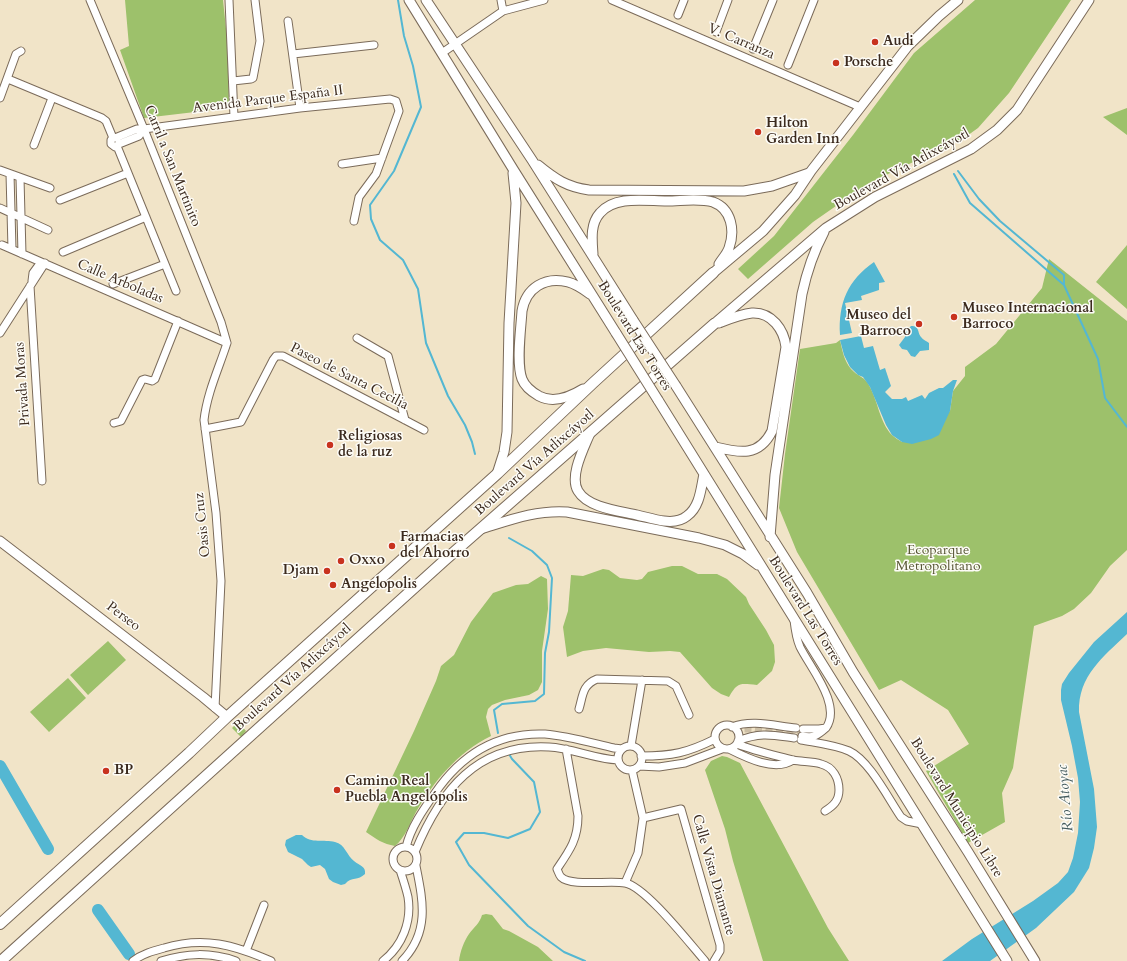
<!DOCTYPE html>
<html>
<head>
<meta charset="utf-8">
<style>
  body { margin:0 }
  canvas { display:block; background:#f1e4c8 }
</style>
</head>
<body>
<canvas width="1127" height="961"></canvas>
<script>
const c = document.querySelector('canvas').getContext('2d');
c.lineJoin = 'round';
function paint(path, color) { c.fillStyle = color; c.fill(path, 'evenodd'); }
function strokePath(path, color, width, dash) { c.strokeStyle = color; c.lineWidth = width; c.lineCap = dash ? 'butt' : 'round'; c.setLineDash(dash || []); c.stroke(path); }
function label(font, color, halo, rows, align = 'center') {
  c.font = font + ' Cardo,serif'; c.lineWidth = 3; c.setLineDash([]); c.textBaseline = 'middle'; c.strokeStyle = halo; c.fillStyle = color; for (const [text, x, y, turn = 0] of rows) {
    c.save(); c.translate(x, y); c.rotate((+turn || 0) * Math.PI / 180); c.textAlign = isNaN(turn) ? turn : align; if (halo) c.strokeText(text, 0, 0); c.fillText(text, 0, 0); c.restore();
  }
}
paint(new Path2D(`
  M125 0H223L228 48 229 108 144 118 120 50 129 46Z
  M975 0H1071L1009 93 978 128 964 138 869 183 813 222 748 279 738 269 774 236 853 135 914 53Z
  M1127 108V135L1103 117Z
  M1127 245V309L1096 282Z
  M1049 259 1127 321V550L1110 566 1091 593 1074 609 1062 616 1034 626 1013 768 1002 793 1005 822 968 843 926 771 969 744 948 710 901 680 879 690 797 552 779 508 785 454 800 349 836 343 840 340C842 349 844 361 851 369 858 377 865 376 870 387 878 402 880 423 892 435 895 438 899 440 902 442L950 411 953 391 965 376V367L996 344 1042 288Z
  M672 566H682L698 574H717L727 579 746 597 749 604 766 630 774 645 775 662 772 671 757 685C741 684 738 681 729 697L721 694 712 688 680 652 670 651 649 652 606 648 583 651 567 657 563 627 568 611 571 575 583 576 603 569 609 570 620 578 637 580 642 579 648 572Z
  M541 576 547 579 548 609 542 651V682L538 690 529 695 505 700 492 705 488 709 486 717 491 736C457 753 435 780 416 812 410 823 405 838 395 846 383 844 376 839 366 832L414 731 436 681 441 666 454 655 471 622 493 593 516 585 528 584Z
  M108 641 126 660 88 695 70 675Z
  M68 678 86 698 49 732 30 712Z
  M238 722 246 731 241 737 232 728Z
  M722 756 727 757 740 763 828 928 849 961H763L733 861 725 829 705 770 711 761Z
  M486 914 492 915 503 929 509 931 538 947 553 961H459C460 952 464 941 469 934 474 927 480 923 482 915Z`), '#9dc16b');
paint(new Path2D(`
  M874 262 885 282 879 283V290L861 296 862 300 845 303 852 333 840 335C838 303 848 280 874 262Z
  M911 326C920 326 917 332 921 337 923 340 927 341 929 343V350L920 351 915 357 911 356 907 350 902 349 899 345 905 337 906 331Z
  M861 336 864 348 873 346 880 370 885 368 891 386 885 392 892 399H902L906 397 908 401 922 395 925 399 929 393 939 388H943L953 380H957L953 391 950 411 939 435 931 439 912 444 902 442 892 435 886 425 870 387 863 377 858 375 850 367 844 355 840 340Z
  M1127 612V634C1103 657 1078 676 1079 712L1094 789 1097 827 1094 848 1089 868 1074 892 1036 928 990 961H942L972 939 1033 901 1058 883 1068 872 1073 858 1078 833 1080 802 1078 778 1072 746 1061 700V690L1062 684 1069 673 1094 642Z
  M296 835H302C311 844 324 839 335 842 345 844 347 856 354 861 360 866 366 866 365 874 358 881 352 876 345 884L341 885 333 882 329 879 325 869 320 865 311 867 308 865 302 859 288 852 285 845 286 840Z`), '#54b7d2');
strokePath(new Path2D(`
  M398 0 404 36 413 66 421 107 394 171 370 205 371 219 380 240 403 260 418 289 426 343 448 396 465 425 472 442 475 454
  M958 171 979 199 1000 221 1064 275V285
  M954 174 970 203 1064 285 1098 359 1105 398 1127 427
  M498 733 494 710 502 704 535 701 544 694 545 653 549 632 552 578 547 565 532 551 509 538
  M509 754 512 759 534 782 540 812 530 829 508 838 484 833H464L456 842 469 865 528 926 564 952 585 961`), '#54b7d2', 2);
strokePath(new Path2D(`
  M0 766 48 849
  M98 910 129 954`), '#54b7d2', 12);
strokePath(new Path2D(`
  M734 729H753L802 736`), '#cdbfa6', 7, [7, 3.5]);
const street = new Path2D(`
  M90 0 144 129 221 322 227 343
  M229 0 234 117
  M501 0 503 11
  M612 0 860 107
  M678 15 684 0
  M288 21 300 108
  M716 32 728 0
  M753 49 773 0
  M442 53 503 11 544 0
  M293 54 374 45
  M788 65 814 0
  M8 79 102 118 106 121 113 138 111 140V144L115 147 118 145 119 143
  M233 81 251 79 253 78 260 41 255 0
  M0 98 16 54 21 51
  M115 138 137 129H144L300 108 390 99 396 101 399 111 376 174 359 197 354 221
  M119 144 139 136 144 129
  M34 145 52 98
  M117 146 176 291
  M342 164 382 158
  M0 170 50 188
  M10 174 12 249
  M20 178 22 254
  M60 200 128 173
  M0 208 48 230
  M2 245 227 343
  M63 252 146 217
  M32 281 33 273 41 262
  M113 284 165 264
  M30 286 42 481
  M0 333 45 263
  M357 338 388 356 405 420
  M114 423 121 421 142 380 145 379 152 381 155 379 178 321
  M205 429 241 422 273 360 276 356H283L424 430
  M794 620C795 629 796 638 800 647 811 669 842 705 826 728L819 729H803
  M215 708 221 581 216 513 204 420C207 393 219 368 227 343
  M579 709C583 696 582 685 597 679L668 681 676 686 689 715
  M715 737a12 12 0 1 1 24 0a12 12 0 1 1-24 0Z
  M732 727C752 719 775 726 796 728
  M802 736C814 738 817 736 826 728
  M801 740C817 743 835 745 849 751 869 760 888 798 901 817L907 821 922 824
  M738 741C760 732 772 735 794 738
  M737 744C755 751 774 755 793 760 802 762 812 761 821 764 833 767 839 778 839 790 839 801 833 806 825 811
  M631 746 642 680
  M618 758a12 12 0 1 1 24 0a12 12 0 1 1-24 0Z
  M566 749 578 816C578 839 570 850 557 869 558 871 559 875 561 877 571 887 610 880 625 883 645 886 690 944 705 961
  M729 749C747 758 775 772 793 760
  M641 756C672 756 687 753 715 739
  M639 766 659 767 685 763 722 749
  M643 818 681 809 720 945V951L714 961
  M393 859a12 12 0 1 1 24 0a12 12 0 1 1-24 0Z
  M406 847C411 827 423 810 435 793 461 755 497 732 545 734 568 736 592 743 614 748L622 749
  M415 852C440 791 477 743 549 747 572 748 594 759 618 760
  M625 883 638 853 643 818 632 770
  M246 951 264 905
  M133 961C142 954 153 951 164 948 204 936 234 945 271 961
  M161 961C187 953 210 952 236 961
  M383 961C402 946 412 922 408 897 406 888 403 879 400 870
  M402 961C430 932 423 901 416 866`);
const secondary = new Path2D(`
  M409 0 513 169 616 333
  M426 0 532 160 633 320
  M538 165C555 179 567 187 589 190L744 191 772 186 809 173
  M593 254C592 240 590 224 600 213 615 195 646 201 667 201 681 201 699 198 713 202 732 209 735 231 729 248 727 254 722 259 719 264
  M713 273 763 231 795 195 811 171 908 46 939 16 958 0
  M714 324 826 228 875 197 971 149 997 130 1017 110 1089 0
  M676 386 807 593 853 672 968 852 1035 961
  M583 389C570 397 554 404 539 396 532 392 525 387 522 379 516 363 521 328 522 311 526 288 545 276 568 282 576 284 583 289 590 294
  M658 400 1007 961
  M590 433C584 448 569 476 578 491 588 508 620 511 637 515 646 517 655 520 664 521 672 522 681 521 687 516 700 507 701 488 704 474
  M715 447C740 453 759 457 772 431L786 347C784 330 772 312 752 313 741 314 729 319 719 323
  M497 474 504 452 507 432 509 323 516 203 513 173
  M481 529C510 520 536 510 567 512L699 538 725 545 743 554 758 565
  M770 537 775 475 802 294C807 271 813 253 824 232
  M0 541 203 697 227 717`);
const primary = new Path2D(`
  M0 924 189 753 227 717 497 474 593 383 713 273
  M1 961 445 560 714 324`);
strokePath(street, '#7b6b5a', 9);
strokePath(secondary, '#7b6b5a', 11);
strokePath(primary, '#7b6b5a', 12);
strokePath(street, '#fff', 7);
strokePath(secondary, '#fff', 9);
strokePath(primary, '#fff', 10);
const secondaryBridge = new Path2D(`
  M633 320 676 386
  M616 333 658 400`);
strokePath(secondaryBridge, '#7b6b5a', 11, []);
strokePath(secondaryBridge, '#fff', 9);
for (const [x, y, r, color] of [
  [875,42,4,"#c8321e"],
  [836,63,4,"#c8321e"],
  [758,132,4,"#c8321e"],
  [954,317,4,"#c8321e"],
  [919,324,4,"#c8321e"],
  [330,445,4,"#c8321e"],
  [392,546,4,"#c8321e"],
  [341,561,4,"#c8321e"],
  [327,571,4,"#c8321e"],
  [333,585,4,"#c8321e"],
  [106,771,4,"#c8321e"],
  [337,790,4,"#c8321e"]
]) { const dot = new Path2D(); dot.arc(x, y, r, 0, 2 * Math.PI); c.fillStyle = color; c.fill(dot); strokePath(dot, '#fdfcf7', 1.5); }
label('14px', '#3b2a1e', '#fdfcf7', [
  ["V. Carranza",741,42,23],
  ["Avenida Parque España II",268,100,-7],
  ["Carril a San Martinito",172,166,68],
  ["Boulevard Vía Atlixcáyotl",902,170,-29],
  ["Calle Arboladas",120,282,23],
  ["Boulevard Las Torres",634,336,58],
  ["Paseo de Santa Cecilia",349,377,27],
  ["Privada Moras",23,384,-94],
  ["Boulevard Vía Atlixcáyotl",535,463,-41],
  ["Oasis Cruz",203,525,-96],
  ["Boulevard Las Torres",805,611,58],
  ["Perseo",123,617,37],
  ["Boulevard Vía Atlixcáyotl",293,678,-42],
  ["Boulevard Municipio Libre",956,808,58],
  ["Calle Vista Diamante",713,875,74]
]);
label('bold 14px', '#3b2a1e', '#fdfcf7', [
  ["Audi",883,42],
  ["Porsche",844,63],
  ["Hilton",766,124],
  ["Garden Inn",766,140],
  ["Museo Internacional",962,309],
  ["Barroco",962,325],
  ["Museo del",911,316,"right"],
  ["Barroco",911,332,"right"],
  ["Religiosas",338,437],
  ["de la ruz",338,453],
  ["Farmacias",400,538],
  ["del Ahorro",400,554],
  ["Oxxo",349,561],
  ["Djam",319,571,"right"],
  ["Angelopolis",341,585],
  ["BP",114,771],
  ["Camino Real",345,782],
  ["Puebla Angelópolis",345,798]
], 'left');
label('14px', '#585735', '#fdfcf7', [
  ["Ecoparque",938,551],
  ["Metropolitano",938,567]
]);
label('italic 15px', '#445b5d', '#fdfcf7', [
  ["Río Atoyac",1066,798,-95]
]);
</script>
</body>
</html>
